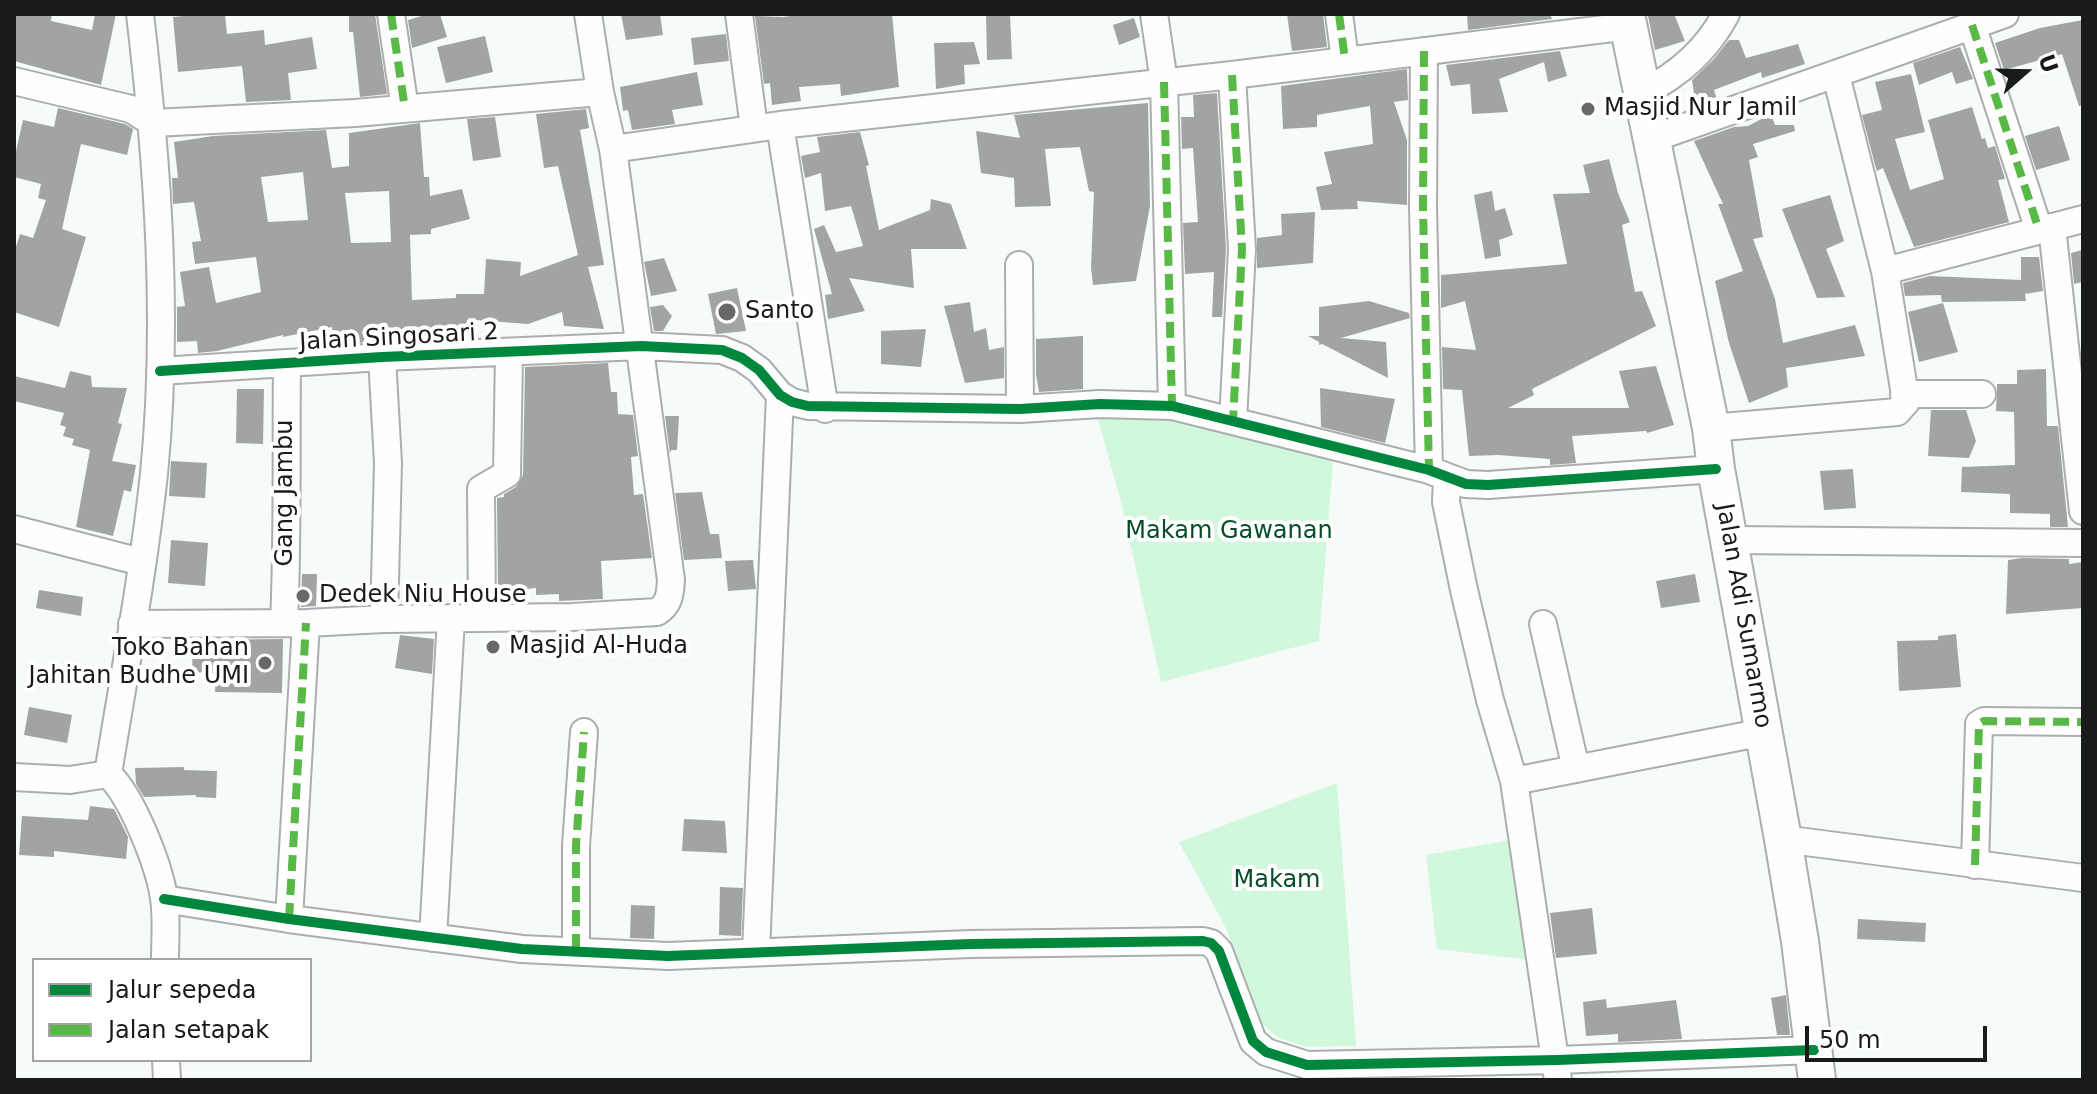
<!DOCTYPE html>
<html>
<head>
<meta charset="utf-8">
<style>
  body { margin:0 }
  #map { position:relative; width:2097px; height:1094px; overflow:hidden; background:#f6fbf7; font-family:"DejaVu Sans",sans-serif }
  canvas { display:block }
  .frame { position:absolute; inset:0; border:16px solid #181b19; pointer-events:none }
  .legend { position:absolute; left:32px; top:958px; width:280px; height:104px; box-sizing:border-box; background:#fff; border:2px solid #a3a4a3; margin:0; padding:10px 14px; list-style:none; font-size:24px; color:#181b19 }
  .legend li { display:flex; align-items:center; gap:16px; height:40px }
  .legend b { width:40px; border:2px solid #a3a4a3 }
  .north { position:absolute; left:1985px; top:32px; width:80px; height:80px; -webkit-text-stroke:6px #fff; paint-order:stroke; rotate:70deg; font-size:22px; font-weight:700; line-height:32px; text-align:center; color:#181b19 }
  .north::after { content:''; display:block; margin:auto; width:28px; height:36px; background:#181b19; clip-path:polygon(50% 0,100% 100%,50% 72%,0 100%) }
  .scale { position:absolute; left:1805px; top:1026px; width:182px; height:36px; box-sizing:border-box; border:4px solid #181b19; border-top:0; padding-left:10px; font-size:24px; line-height:28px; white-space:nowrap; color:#181b19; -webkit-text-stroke:6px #fff; paint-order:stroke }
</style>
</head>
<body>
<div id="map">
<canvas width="2097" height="1094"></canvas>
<div class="frame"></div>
<ul class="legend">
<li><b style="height:10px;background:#00873e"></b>Jalur sepeda</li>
<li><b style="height:10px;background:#58b947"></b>Jalan setapak</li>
</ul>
<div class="north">U</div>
<div class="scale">50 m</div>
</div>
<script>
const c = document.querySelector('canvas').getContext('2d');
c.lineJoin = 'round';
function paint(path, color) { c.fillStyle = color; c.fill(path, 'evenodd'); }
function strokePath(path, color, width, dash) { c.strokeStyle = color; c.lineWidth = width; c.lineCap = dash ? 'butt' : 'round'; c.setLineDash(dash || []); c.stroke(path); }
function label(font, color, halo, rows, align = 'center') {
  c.font = font + ' "DejaVu Sans",sans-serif'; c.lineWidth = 8; c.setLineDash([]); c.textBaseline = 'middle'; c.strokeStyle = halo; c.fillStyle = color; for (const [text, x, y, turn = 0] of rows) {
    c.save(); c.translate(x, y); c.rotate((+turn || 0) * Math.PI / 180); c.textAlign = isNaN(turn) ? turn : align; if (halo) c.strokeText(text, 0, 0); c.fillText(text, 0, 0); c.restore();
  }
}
paint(new Path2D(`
  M1096 412 1188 418 1333 461 1319 641 1161 682 1120 498Z
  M1337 783 1356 1046 1307 1047 1279 1038 1257 1020 1226 928 1179 842Z
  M1511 840 1530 960 1437 949 1426 855Z`), '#d1f8dd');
paint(new Path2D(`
  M14 14H52L51 21 92 30 95 14H116L101 85 14 61Z
  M205 14H225L227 34 264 30 265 45 312 37 317 69 288 73 291 100 246 102 242 66 178 72 173 17Z
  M349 14H375L387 94 360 97 353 32H349Z
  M428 14H440L447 37 412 48 408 20Z
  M621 14H660L663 35 626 40Z
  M805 14H892L899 87 841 96 840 84 799 87 801 101 772 105 770 83 764 84 755 16 783 17Z
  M986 14H1010L1012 59 987 60Z
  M1287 14H1323L1327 47 1292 51Z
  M1467 14H1550L1552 19 1468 30Z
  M1655 14H1674L1685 41 1655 50 1648 16Z
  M1134 18 1140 37 1119 45 1113 25Z
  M2083 20V105L2079 106 2062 54 2004 70 1995 43 2040 28Z
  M726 34 729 61 694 65 691 38Z
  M485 36 493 72 446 83 437 47Z
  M1729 40H1739L1746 58 1798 44 1805 64 1762 78 1761 72 1714 90 1717 99 1696 106 1692 80 1713 60Z
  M974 42 980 64 964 65 965 84 936 89 934 43Z
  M1960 47 1973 79 1956 84 1952 72 1919 85 1913 63Z
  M1560 51 1567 76 1548 82 1544 62 1499 79 1508 112 1472 114 1470 84 1451 86 1446 65Z
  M1407 69 1408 100 1394 102 1407 140V205L1357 201 1358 209 1321 210 1316 187 1332 184 1324 152 1373 144 1370 106 1317 115V127L1283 129 1281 86Z
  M697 72 703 105 672 110 675 124 632 130 628 110 623 111 620 87Z
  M1911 74 1925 132 1895 139 1910 190 1944 179 1928 120 1972 107 1982 139 1985 138 1988 148 1995 146 2005 179 1998 180 2009 222 1914 247 1883 168 1877 171 1875 165 1862 115 1882 110 1875 82Z
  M1217 93 1226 249 1222 317H1212L1214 272 1185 274 1183 223 1198 222 1193 148 1182 149 1181 117H1194L1193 95Z
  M1148 103 1150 206 1136 281 1093 285 1091 267 1094 192 1089 191 1080 147 1045 149 1051 206 1015 207 1014 178 981 173 976 131 1020 138 1014 115Z
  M58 108 125 124 133 129 127 155 81 144 62 229 86 237 59 327 14 312V253L20 234 33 238 46 200 38 198 41 184 14 177V160L23 120 54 127Z
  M586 109 589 128 580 130 604 265 588 267 604 329 564 326 562 312 528 324 476 320V337L334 344 332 327 283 337V335L217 351 198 353 197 341 177 342V307L185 306 180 272 209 267 216 303 261 292 256 257 195 264 192 242 201 241 194 202 173 204 172 178H178L174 142 213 136 326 130 332 168 349 166V133L420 123 424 177H429L430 196 462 189 470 219 431 229V234L410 235 412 300 456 298V294H484L486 259 521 262 520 276 578 255 558 166 544 168 536 114ZM303 172 308 220 268 222 261 177ZM389 191 391 242 351 243 345 193Z
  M1771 114 1775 125H1794L1795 131 1753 144 1758 157 1749 160 1763 237 1753 239 1775 299 1783 343 1855 325 1865 356 1786 368 1788 387 1749 403 1729 343 1715 281 1743 271 1718 204H1723L1694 141 1734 127 1748 126Z
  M495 117 501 157 473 161 467 119Z
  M2059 126 2070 160 2036 170 2025 136Z
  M860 132 869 165 866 166 879 230 930 210 931 199 951 204 967 249H911L914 288 849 278 865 311 828 319 825 295 832 294 814 229 824 225 836 252 863 246 851 206 825 211 821 173 805 178 801 156 820 152 817 137Z
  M1609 159 1618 193 1630 222 1622 225 1635 292 1642 291 1656 326 1532 389 1534 395 1508 408H1629L1619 371 1656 366 1674 425 1647 433 1646 431 1572 436 1576 463 1550 465V459L1498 455 1469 456 1462 390 1443 389 1442 347 1476 350 1465 301 1441 308V275L1567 264 1553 194 1590 193 1583 165Z
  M1492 191 1495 211 1505 208 1513 235 1499 240 1501 256 1485 259 1474 195Z
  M1830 195 1844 241 1826 249 1845 297 1817 298 1782 209Z
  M1315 212 1313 263 1257 268V238L1282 235 1281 214Z
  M2082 250 2083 282 2074 284 2071 253Z
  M2021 257H2039L2043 291 2025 294 2026 301 1942 302 1941 295 1905 296 1903 283 1930 276 2021 280Z
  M664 258 677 291 651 296 644 262Z
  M737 288 746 331 716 334 708 294Z
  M1369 301 1409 313 1410 318 1341 338 1386 342 1388 378 1322 344 1319 345V342L1308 336H1319V307Z
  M970 302 974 332 986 328 989 350 1004 347V378L965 383 944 306Z
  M1943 303 1958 352 1919 362 1908 312Z
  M663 305 672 316 663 331H654L650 307Z
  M926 329 921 367 881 364V331Z
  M1083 336V389L1039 392 1036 374V339Z
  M608 363 611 392H617L618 414 633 415 638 456 631 457 634 495 643 494 652 558 601 561 603 599 559 601V594L536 595V588L498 592 497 498 504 497V494L516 487 523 475 525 367Z
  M2046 369 2047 426H2058L2068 527H2050V514L2010 513V494L1961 492 1962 467 2015 465 2014 412 1996 411 1997 384H2017V370Z
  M70 371 91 376 92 387 127 388 118 423 122 424 112 461 136 465 131 492 124 490 113 536 76 527 90 450 72 445 74 439 63 436 66 427 60 425 64 413 14 401V376L65 388Z
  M1320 388 1395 399 1385 443 1321 427Z
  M237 389H264L263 444 236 443Z
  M1931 410H1966L1976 441 1969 458 1928 456Z
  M665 416H679L677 450H671L670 454Z
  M171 461 207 463 205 498 169 496Z
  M1853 469 1856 508 1824 510 1820 471Z
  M702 492 710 534H719L722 558 684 560 675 493Z
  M171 540 208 543 205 586 168 583Z
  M2022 558 2069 559V564L2083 562V608L2006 614 2008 560Z
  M753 560 756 589 728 591 725 561Z
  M302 574H317L316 606 301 607Z
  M1695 574 1700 602 1661 608 1656 581Z
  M39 590 83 597 81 616 36 608Z
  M1956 634 1961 687 1899 691 1897 641 1938 640V636Z
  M400 635 434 639 432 674 395 668Z
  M283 639 282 693 215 692 216 673 192 672 193 640Z
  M29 707 72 715 67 743 24 735Z
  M184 767V770L217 771 216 798 196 797V795L144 797 136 784 135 768Z
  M90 806 114 809 128 837 126 859 54 851V857L19 855 22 816 88 820Z
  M684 819 725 821 727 853 682 851Z
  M720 887 743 888 741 936 719 935Z
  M631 905 655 906 654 939 630 938Z
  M1592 908 1597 954 1556 958 1550 913Z
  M1858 919 1926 923 1925 942 1857 939Z
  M1786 995 1790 1035H1777L1771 998Z
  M1606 999 1607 1008 1676 1000 1682 1039 1618 1042V1034L1586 1036 1583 1002Z`), '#a2a4a4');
const minor = new Path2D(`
  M140 14C158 167 169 321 154 474 143 575 124 675 108 774 132 796 159 865 164 898 167 918 165 940 165 960
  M391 14 405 109
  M588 14 600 92
  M739 14 754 128
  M1154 14 1164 82 1172 406
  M1339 14 1345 60
  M1972 25 2039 230
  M1424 51 1423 208 1429 470
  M1232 75 1242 249 1233 421
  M14 81 131 109 153 123
  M1642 93C1679 75 1707 50 1726 14
  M153 123 355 113 600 92 613 149 780 125 1232 75 1629 26
  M780 125 825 409
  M1654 138 2005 14
  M2052 227 2083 511
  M1019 265 1020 409
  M1885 271 2083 219
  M382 357 388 463 384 619
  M160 371 382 357 641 346 722 350 742 358 759 370 780 395 792 402 808 406 1020 409 1100 404 1172 406 1429 470 1466 484 1488 485 1716 469
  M1904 394H1982
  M1711 428 1897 412 1906 402 1885 271 1836 75
  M1447 478 1446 502 1464 590 1490 700 1514 781 1558 1080
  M14 529 141 562
  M1729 540 2083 543
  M482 617 481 489 507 474 509 353
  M284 623C288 537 286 450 287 364
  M132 624 306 623 384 619 572 617 657 612C670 604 670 593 671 580L613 149
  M1543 624 1576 769
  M14 777 70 780 108 774
  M1514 781 1764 732
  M1783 839 2083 878
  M1975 865 1979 724 1984 721 2083 722
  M164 899 289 919 522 949 668 956 971 944 1203 941 1211 943 1219 951 1253 1041 1266 1052 1307 1065 1557 1060 1814 1050
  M289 919 306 623
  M433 938 451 618
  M576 950V846L584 732
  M756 951 780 395
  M166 1060 167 1080`);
const secondary = new Path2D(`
  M1626 14 1711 428 1716 469 1783 839 1800 941 1817 1080`);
strokePath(minor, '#abafac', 30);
strokePath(secondary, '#abafac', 40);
strokePath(minor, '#fefefe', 26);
strokePath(secondary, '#fefefe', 36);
strokePath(new Path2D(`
  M391 14 405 109
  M1339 14 1345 60
  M1972 25 2039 230
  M1424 51 1423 208 1429 470
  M1232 75 1242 249 1233 421
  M1164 82 1172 406
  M1975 865 1979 724 1984 721 2083 722
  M289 919 306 623
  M576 950V846L584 732`), '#58b947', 8, [16, 8]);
strokePath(new Path2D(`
  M160 371 382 357 641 346 722 350 742 358 759 370 780 395 792 402 808 406 1020 409 1100 404 1172 406 1429 470 1466 484 1488 485 1716 469
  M164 899 289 919 522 949 668 956 971 944 1203 941 1211 943 1219 951 1253 1041 1266 1052 1307 1065 1557 1060 1814 1050`), '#00873e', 10);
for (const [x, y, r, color] of [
  [1588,109,8,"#666967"],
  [727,312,10,"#666967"],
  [303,596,8,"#666967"],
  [493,647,8,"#666967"],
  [265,663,8,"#666967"]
]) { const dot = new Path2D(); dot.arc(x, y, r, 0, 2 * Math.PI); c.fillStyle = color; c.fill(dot); strokePath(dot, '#fff', 3); }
label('24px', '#181b19', '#fff', [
  ["Masjid Nur Jamil",1604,109],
  ["Santo",745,312],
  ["Dedek Niu House",319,596],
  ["Masjid Al-Huda",509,647],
  ["Toko Bahan",249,649,"right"],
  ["Jahitan Budhe UMI",249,677,"right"]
], 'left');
label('24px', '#181b19', '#fff', [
  ["Jalan Singosari 2",399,338,-3],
  ["Gang Jambu",286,493,-90],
  ["Jalan Adi Sumarmo",1743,616,80]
]);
label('24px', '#074d28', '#fff', [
  ["Makam Gawanan",1229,532],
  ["Makam",1277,881]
]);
</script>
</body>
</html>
